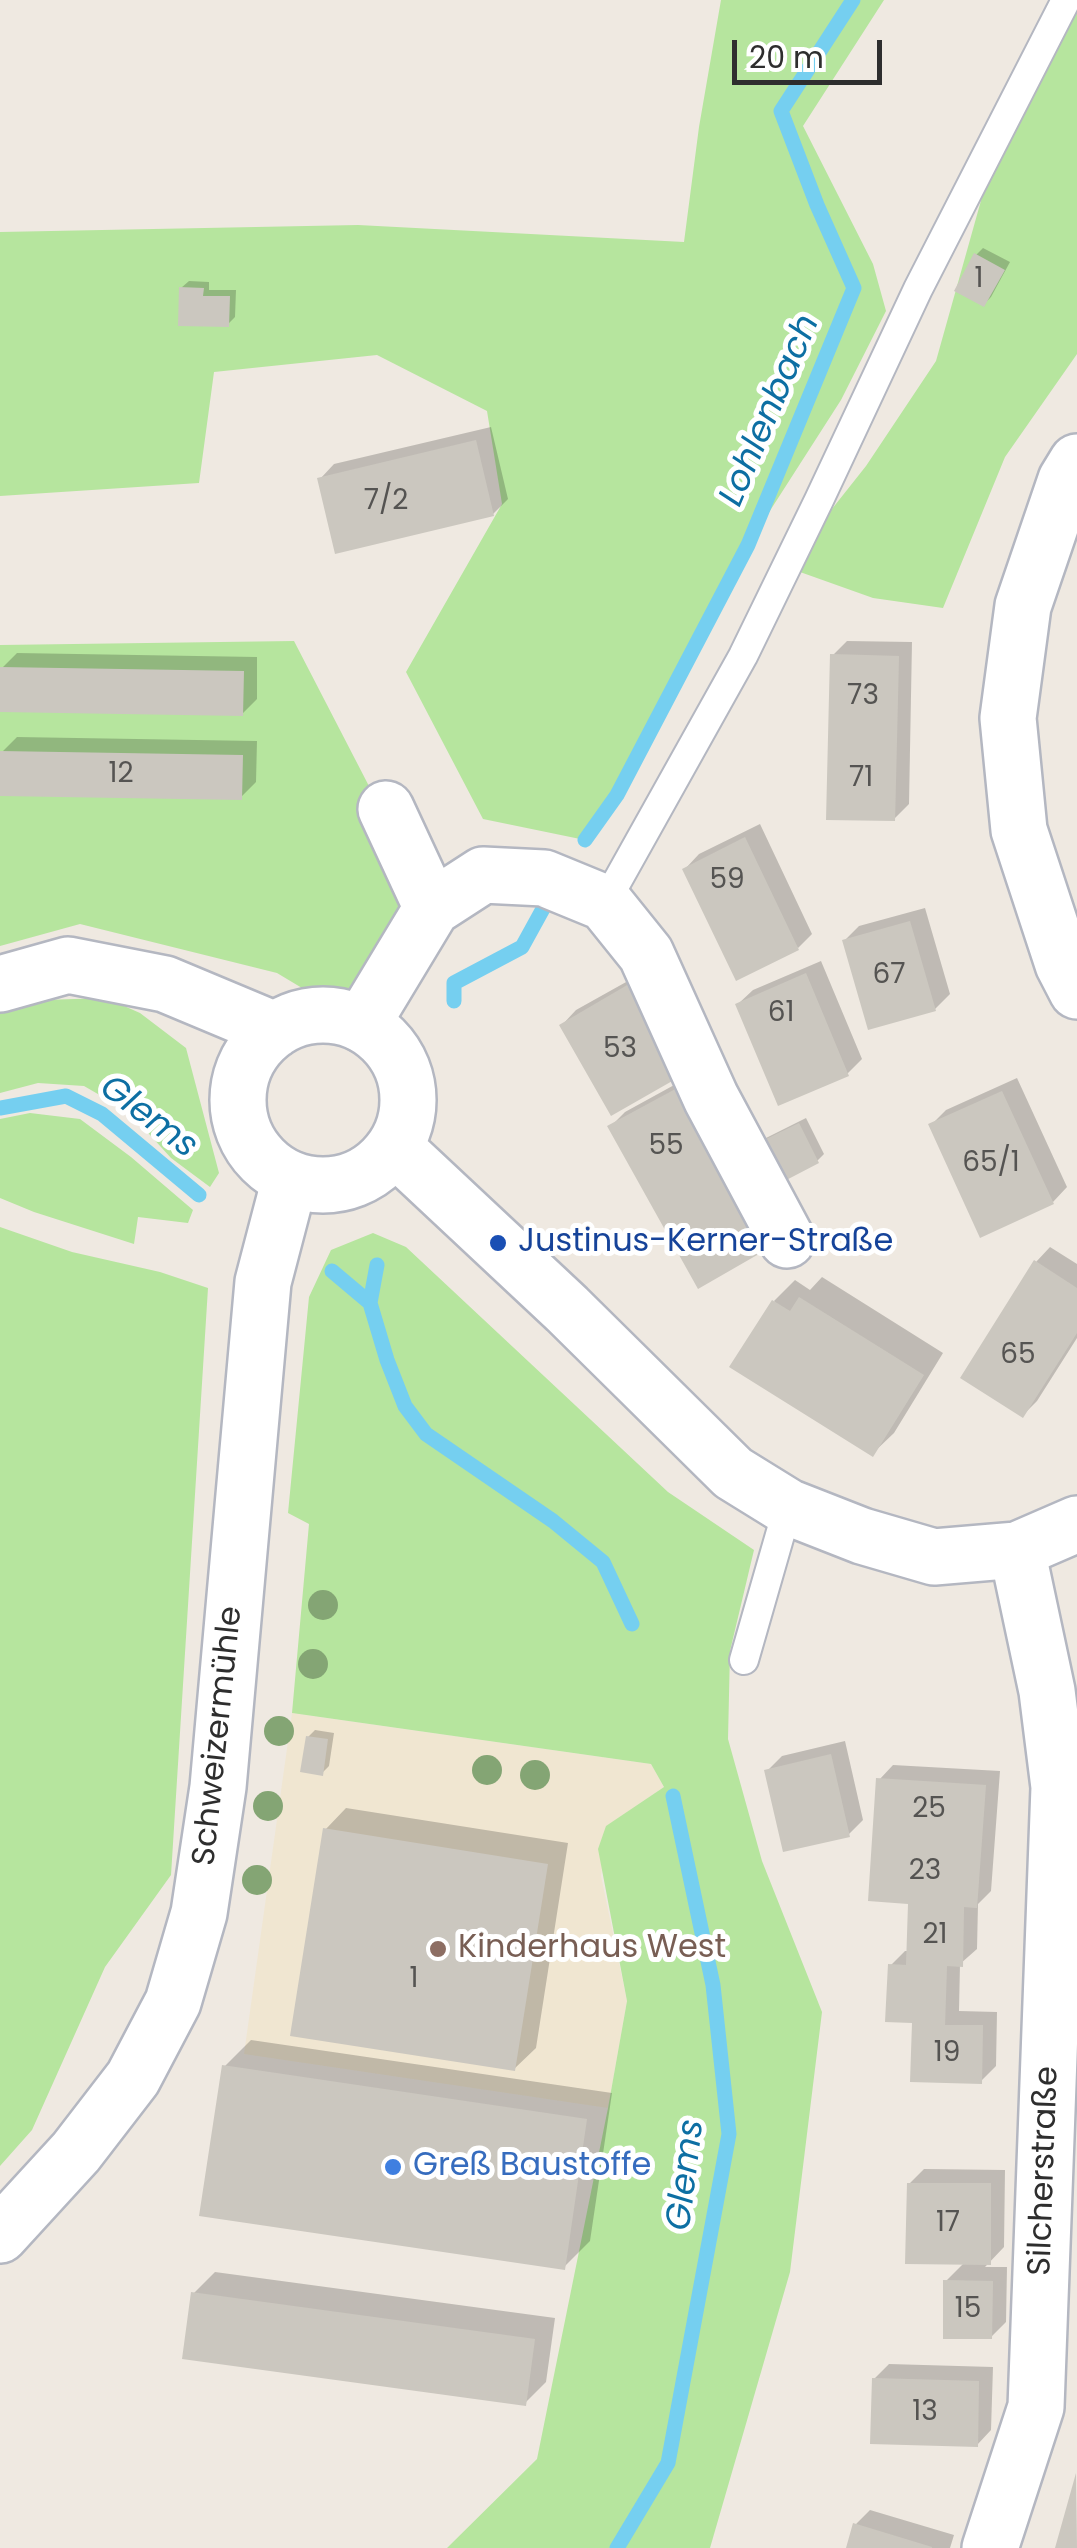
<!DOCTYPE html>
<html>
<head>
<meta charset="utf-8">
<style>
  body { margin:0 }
  #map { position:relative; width:1077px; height:2548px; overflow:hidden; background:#efe9e1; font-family:Poppins,sans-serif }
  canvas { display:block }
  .scale { position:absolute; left:732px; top:40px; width:150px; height:45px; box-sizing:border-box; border:5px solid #2e2e2e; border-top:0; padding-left:12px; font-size:30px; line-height:35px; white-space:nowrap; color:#2e2e2e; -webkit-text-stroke:8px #fff; paint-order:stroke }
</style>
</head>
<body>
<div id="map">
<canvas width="1077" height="2548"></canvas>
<div class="scale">20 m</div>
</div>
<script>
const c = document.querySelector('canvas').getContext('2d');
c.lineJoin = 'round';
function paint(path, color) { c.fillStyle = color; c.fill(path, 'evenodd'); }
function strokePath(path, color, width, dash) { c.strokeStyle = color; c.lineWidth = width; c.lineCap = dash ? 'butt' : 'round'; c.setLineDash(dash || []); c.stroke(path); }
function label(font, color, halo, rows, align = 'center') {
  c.font = font + ' Poppins,sans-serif'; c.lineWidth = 10; c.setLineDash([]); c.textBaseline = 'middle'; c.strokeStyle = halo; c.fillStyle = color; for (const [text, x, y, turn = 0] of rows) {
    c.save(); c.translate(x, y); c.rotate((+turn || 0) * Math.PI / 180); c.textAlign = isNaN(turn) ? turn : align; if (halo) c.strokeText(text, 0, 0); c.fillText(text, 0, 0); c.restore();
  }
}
paint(new Path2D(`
  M292 1713 651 1764 664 1787 607 1826 601 1876 627 2001 608 2108 244 2054Z`), '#f0e6d1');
paint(new Path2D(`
  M721 0H884L803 126 873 264 886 311 841 400 748 545 617 795 585 840 483 819 406 672 502 504 487 411 377 355 214 372 199 483 0 496V232L358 225 684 242 699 127Z
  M1073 4 1077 6V354L1005 457 943 608 873 598 786 567 866 466 936 361 982 197Z
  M294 641 432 908 362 1024 277 973 80 924 0 946V645Z
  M106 998 140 1013 186 1048 219 1173 210 1187 171 1158 129 1112 84 1086 38 1083 0 1093V1008L44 1000Z
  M30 1113 80 1119 131 1157 193 1210 188 1223 138 1217 134 1244 34 1212 0 1198V1119Z
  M0 1227 72 1252 160 1272 208 1288 171 1875 105 1967 32 2130 0 2166Z
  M373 1233 406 1247 668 1492 754 1550 730 1651 728 1739 762 1861 822 2012 790 2272 710 2548H447L537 2459 608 2108 627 2001 598 1849 606 1826 664 1787 651 1764 292 1713 309 1524 288 1513 309 1297 331 1250Z`), '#b6e59e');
paint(new Path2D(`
  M983 248 1010 262 991 297 984 304 976 255Z
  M189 281 209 282V290H236L235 317 228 324 181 288Z
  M491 427 508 499 493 514 320 479 334 464Z
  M847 641 912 642 909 804 894 819 832 656Z
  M17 653 257 657V699L242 714 2 668Z
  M17 737 257 741 256 782 241 797 2 752Z
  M760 824 812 934 798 948 685 869 699 854Z
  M925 908 950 994 935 1009 844 941 859 926Z
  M821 961 862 1059 847 1074 738 1004 753 990Z
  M644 972 680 1074 562 1025 576 1010Z
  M696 1073 784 1231 610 1127 625 1112Z
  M1017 1078 1067 1187 1053 1202 931 1125 946 1110Z
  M806 1118 824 1154 817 1161 760 1141Z
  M1050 1247 1077 1264V1338L1037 1401 1023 1415 1036 1262Z
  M822 1277 943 1353 894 1433 872 1454 774 1301 795 1280 810 1290Z
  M315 1730 334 1733 329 1766 322 1773 308 1737Z
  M845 1741 863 1820 848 1835 767 1771 782 1756Z
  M893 1765 1000 1771 991 1891 978 1904 977 1949 960 1964 959 2011 997 2012 996 2066 981 2081 914 2021 890 1966 905 1951H909L911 1901 879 1780Z
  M346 1808 568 1843 536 2048 514 2069 325 1830Z
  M251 2040 612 2093 590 2241 564 2267 224 2067Z
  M924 2169 1005 2170 1004 2247 985 2267H1007L1006 2322 991 2337 946 2281 965 2262 909 2184Z
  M215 2272 555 2318 546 2382 525 2403 193 2294Z
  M889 2364 993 2367 991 2430 977 2445 874 2379Z
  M870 2510 954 2535 950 2548H848L855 2525Z`), '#0003');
strokePath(new Path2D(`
  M585 840 617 795 748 545 854 288 817 205 781 111 853 0
  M454 1001V983L522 947 544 907
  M0 1108 66 1096 102 1114 199 1195
  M332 1271 370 1303 387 1360 405 1406 426 1434 553 1521 603 1562 632 1624
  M370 1303 377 1265
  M617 2548 668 2463 729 2134 713 1985 673 1796`), '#75cff0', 15);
paint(new Path2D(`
  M974 253 1005 270 984 307 954 291Z
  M179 287 204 288 203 296H230L229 327 178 326Z
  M476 440 494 516 335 554 317 478Z
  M830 654 899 656 895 821 826 820Z
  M0 667 244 671 243 716 0 712Z
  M0 751 243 755 242 800 0 796Z
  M745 837 799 950 736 981 682 869Z
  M910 921 936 1011 868 1030 842 940Z
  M806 973 849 1076 778 1106 735 1004Z
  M629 984 681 1076 611 1116 559 1025Z
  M681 1086 771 1247 698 1289 607 1126Z
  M1002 1091 1054 1204 980 1238 928 1124Z
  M799 1123 819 1163 771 1188 750 1147Z
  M1034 1260 1077 1288V1333L1023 1418 960 1378Z
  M799 1297 924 1375 873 1457 729 1367 772 1300 790 1311Z
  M306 1736 328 1739 323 1776 300 1772Z
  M831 1754 850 1837 783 1852 764 1770Z
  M876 1778 986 1785 977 1908 964 1907 963 1967 947 1966 945 2025H983L982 2084 910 2082 912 2023 885 2022 888 1964 906 1965 908 1904 868 1901Z
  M323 1828 548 1864 515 2071 290 2036Z
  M222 2065 587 2119 565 2270 199 2216Z
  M907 2183H991V2265L905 2264Z
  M943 2280 993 2281 992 2339H943Z
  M191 2292 535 2339 526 2406 182 2359Z
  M872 2378 979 2381 978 2447 870 2444Z
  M1076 2473 1077 2548H1055Z
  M853 2523 932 2547V2548H846Z`), '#cbc7bf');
const service = new Path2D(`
  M605 903 743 656 819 500 918 289 1066 0
  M744 1660 788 1507`);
const minor = new Path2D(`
  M386 809 432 908
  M362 1024 432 908 483 875 544 878 605 903 646 954 711 1098 787 1240
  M0 2235 76 2152 133 2078 173 2002 199 1913 218 1787 263 1282 290 1179
  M990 2548 1036 2407 1059 1787 1047 1691 1017 1550`);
const secondary = new Path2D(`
  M1077 462 1066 480 1023 606 1008 718 1019 830 1063 964 1077 991
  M0 984 68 965 165 984 275 1030
  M238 1100a85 85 0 1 1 170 0a85 85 0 1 1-170 0Z
  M395 1148 567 1309 733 1473 788 1507 862 1536 934 1557 1017 1550 1077 1524`);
strokePath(service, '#b4b7c1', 32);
strokePath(minor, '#b4b7c1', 60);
strokePath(secondary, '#b4b7c1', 60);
strokePath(service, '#fff', 28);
strokePath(minor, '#fff', 55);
strokePath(secondary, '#fff', 55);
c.fillStyle = '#84a574';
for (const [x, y] of [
  [323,1605],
  [313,1664],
  [279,1731],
  [487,1770],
  [535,1775],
  [268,1806],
  [257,1880]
]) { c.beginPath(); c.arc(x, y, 15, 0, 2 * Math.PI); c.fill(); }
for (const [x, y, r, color] of [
  [498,1243,10,"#1a4fb4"],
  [438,1949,10,"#8d6e63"],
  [393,2167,10,"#3f7fe0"]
]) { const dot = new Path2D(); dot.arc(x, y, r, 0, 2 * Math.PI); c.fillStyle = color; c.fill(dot); strokePath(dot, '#fff', 4); }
label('28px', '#555452', null, [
  ["1",979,280],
  ["7/2",386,502],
  ["73",863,697],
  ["12",121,775],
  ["71",861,779],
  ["59",727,881],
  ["67",889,976],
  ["61",781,1014],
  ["53",620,1050],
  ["55",666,1147],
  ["65/1",991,1164],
  ["65",1018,1356],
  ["25",929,1810],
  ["23",925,1872],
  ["21",935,1936],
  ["1",414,1980],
  ["19",947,2054],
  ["17",948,2224],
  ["15",968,2310],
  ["13",925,2413]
]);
label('32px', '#164399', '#fff', [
  ["Justinus-Kerner-Straße",518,1243]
], 'left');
label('32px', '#2e2e2e', '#fff', [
  ["Schweizermühle",219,1736,-84],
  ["Silcherstraße",1045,2171,-88]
]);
label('32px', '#785e54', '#fff', [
  ["Kinderhaus West",458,1949]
], 'left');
label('32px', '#366cbe', '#fff', [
  ["Greß Baustoffe",413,2167]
], 'left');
label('italic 35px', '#0d6fa3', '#fff', [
  ["Lohlenbach",771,411,-67],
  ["Glems",148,1118,37],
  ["Glems",687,2175,-83]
]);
</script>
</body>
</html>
